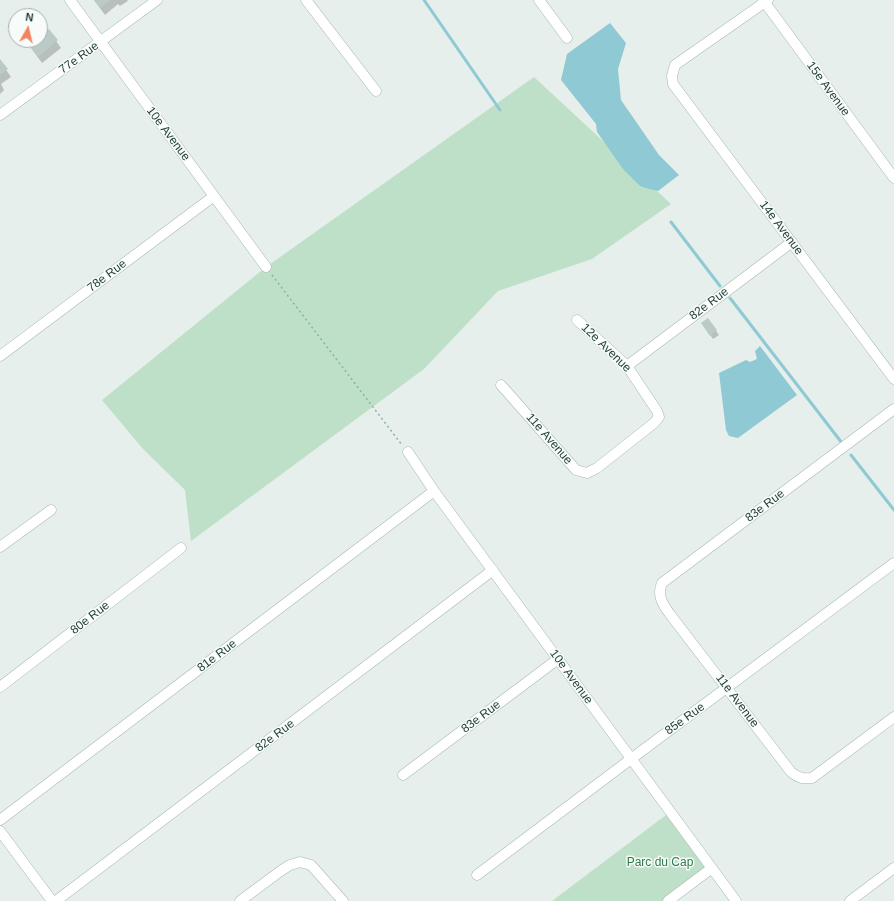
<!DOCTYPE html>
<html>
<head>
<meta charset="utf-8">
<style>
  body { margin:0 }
  #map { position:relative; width:894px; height:901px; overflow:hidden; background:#e6efeb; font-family:Arial,sans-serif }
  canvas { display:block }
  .north { position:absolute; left:8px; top:8px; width:40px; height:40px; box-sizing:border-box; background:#f7fbf9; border:1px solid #a3b1ad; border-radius:50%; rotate:8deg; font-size:11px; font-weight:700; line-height:16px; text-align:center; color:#24423a }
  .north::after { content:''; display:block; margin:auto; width:14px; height:18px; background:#f4845f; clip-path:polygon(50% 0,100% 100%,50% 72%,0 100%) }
</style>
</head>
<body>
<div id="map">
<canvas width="894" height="901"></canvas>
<div class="north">N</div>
</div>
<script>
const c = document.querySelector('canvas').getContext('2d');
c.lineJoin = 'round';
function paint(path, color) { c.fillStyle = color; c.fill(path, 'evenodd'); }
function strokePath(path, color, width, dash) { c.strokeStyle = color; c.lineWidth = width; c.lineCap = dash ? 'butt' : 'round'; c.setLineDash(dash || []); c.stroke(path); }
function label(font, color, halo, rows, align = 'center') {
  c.font = font + ' Arial,sans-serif'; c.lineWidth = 3; c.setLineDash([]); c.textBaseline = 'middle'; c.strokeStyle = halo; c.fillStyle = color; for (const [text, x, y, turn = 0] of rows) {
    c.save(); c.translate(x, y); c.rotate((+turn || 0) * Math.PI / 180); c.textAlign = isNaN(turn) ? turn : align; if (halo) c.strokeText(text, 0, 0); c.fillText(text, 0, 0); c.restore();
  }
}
paint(new Path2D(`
  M534 77 671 204 592 259 498 291 424 369 191 541 185 490 143 449 102 400 266 267Z
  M670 812 712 868 668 901H552Z`), '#bfe0c8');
paint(new Path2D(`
  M610 23 626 43 618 69 621 100 659 155 679 175 658 191 649 189 640 186 623 169 597 132 596 124 561 80 567 54Z
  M760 346 797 395 738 438 729 436 726 430 719 373 746 360 750 362 757 359 755 351Z`), '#8ec9d4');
paint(new Path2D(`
  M94 0H127L128 1 120 6 118 4 105 15Z
  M49 31 61 48 42 63 29 45 35 40H40V34L42 36Z
  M0 61 11 77 1 84 4 90 0 94Z
  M708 320 719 335 713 339 705 328Z`), '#0003');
strokePath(new Path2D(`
  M424 0 500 110
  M671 222 720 286
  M730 298 842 443
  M851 455 894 510`), '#8ec9d4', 3);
paint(new Path2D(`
  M94 0H111L100 8Z
  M49 29 58 40 38 57 28 44 33 40H40V32L42 35Z
  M0 59 8 69 0 75Z
  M708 318 717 330 710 336 701 323Z`), '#bbcac4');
const street = new Path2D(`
  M70 0 266 267
  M306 0 376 91
  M539 0 567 38
  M763 0 894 178
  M768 0 675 65 672 76 673 84 894 379
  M0 115 157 0
  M0 356 214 196
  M627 366 792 242
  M501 385 576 470 587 473 597 468 654 423 659 417 657 411 627 366 577 320
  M894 409 662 583C657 595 662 603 669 613L791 772C798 778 803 779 812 778L894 717
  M408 452 434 491 736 901
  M0 547 51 510
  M0 687 181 548
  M403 775 558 659
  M0 820 434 491
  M0 831 52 901
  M477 875 631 759 894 563
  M56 901 493 570
  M240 901 282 870 290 865 300 862 311 865 343 901
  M668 901 712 868
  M850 901 894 868`);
strokePath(street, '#a8b8b2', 11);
strokePath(new Path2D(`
  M272 275 402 445`), '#86b3a5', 1.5, [2, 3]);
strokePath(street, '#fff', 10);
label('12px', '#24423a', '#f7fbf9', [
  ["77e Rue",79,58,-36],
  ["15e Avenue",828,89,54],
  ["10e Avenue",168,134,53],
  ["14e Avenue",781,228,53],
  ["78e Rue",107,276,-37],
  ["82e Rue",709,304,-37],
  ["12e Avenue",606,348,44],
  ["11e Avenue",549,439,49],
  ["83e Rue",765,506,-37],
  ["80e Rue",90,618,-38],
  ["81e Rue",217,656,-37],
  ["10e Avenue",571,677,54],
  ["11e Avenue",737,701,53],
  ["83e Rue",481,717,-37],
  ["85e Rue",685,719,-36],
  ["82e Rue",275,736,-37]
]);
label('12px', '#2d7a4b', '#f7fbf9', [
  ["Parc du Cap",660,863]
]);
</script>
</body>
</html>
